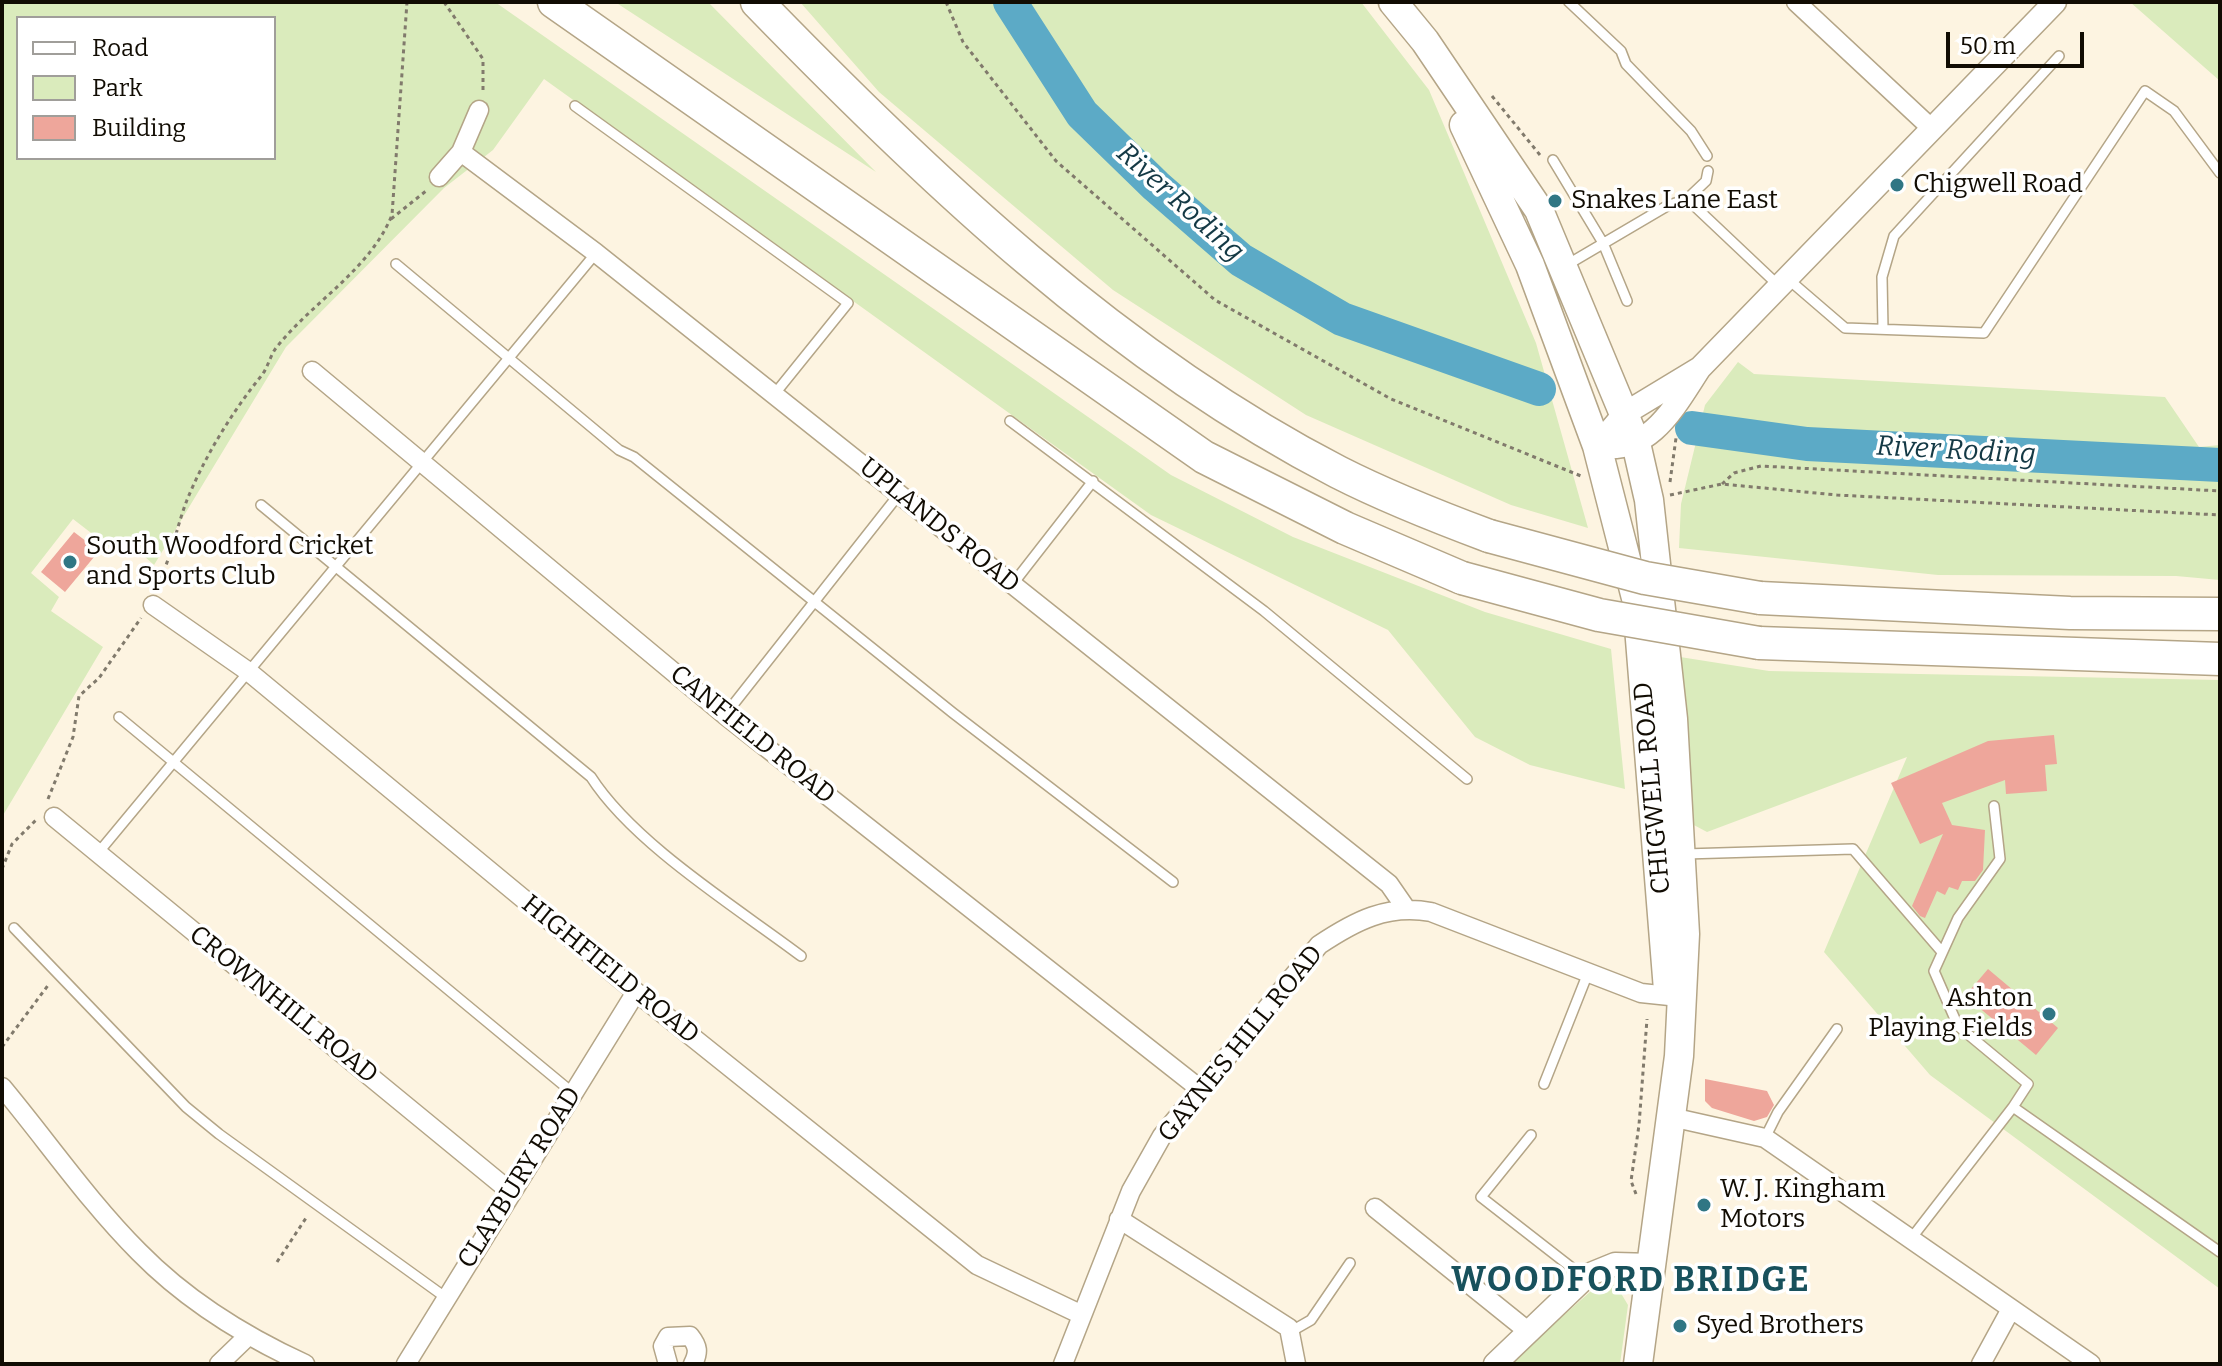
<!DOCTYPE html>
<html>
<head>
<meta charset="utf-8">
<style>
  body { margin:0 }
  #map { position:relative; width:2222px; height:1366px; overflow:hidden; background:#fdf4e1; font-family:Bitter,serif }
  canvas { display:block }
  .frame { position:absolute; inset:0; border:4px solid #110c03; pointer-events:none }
  .legend { position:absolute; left:16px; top:16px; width:260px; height:144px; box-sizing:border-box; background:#fff; border:2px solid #a09e9a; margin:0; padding:10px 14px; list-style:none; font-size:24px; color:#110c03 }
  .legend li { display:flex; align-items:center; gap:16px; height:40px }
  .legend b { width:40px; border:2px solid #a09e9a }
  .scale { position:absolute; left:1946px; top:32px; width:138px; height:36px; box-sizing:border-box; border:4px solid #110c03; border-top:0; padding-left:10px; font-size:24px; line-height:28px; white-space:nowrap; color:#110c03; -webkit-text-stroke:6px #fff; paint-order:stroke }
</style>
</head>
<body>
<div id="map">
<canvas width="2222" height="1366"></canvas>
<div class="frame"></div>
<ul class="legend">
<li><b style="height:10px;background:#fff"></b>Road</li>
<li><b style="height:22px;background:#daebbc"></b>Park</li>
<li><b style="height:22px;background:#eea69b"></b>Building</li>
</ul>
<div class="scale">50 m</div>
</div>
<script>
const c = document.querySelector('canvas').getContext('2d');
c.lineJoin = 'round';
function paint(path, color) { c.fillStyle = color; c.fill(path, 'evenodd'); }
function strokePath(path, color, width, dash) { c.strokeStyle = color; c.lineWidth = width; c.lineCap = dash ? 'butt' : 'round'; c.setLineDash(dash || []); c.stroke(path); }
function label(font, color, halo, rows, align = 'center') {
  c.font = font + ' Bitter,serif'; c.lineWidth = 7; c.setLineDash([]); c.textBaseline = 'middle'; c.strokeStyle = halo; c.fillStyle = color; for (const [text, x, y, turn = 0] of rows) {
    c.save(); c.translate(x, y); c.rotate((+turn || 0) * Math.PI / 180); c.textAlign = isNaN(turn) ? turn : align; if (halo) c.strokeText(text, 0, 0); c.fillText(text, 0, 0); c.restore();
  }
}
paint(new Path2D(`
  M2 2H495L1171 475 1293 537 1485 612 1611 649 1625 789 1530 765 1475 737 1388 630 1151 515 544 79 493 150 444 188 286 347 154 565 124 538 112 549 73 519 31 573 59 597 51 611 103 647 2 817ZM18 18H274V158H18Z
  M615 2H708L876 172Z
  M800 2H1361L1429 90 1536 343 1588 528 1511 505 1306 415 1113 290 879 92Z
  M2130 2H2220V81Z
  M1738 362 1754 374 2165 397 2199 447 2220 445V580L2176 576 1938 575 1679 548 1681 504 1705 405Z
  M1680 657 1769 671 2220 680V1289L1930 1075 1824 952 1907 757 1707 832 1692 824Z
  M1602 1285H1616L1628 1305 1620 1364H1509L1591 1291Z`), '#daebbc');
strokePath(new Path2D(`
  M1010 2 1082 114 1156 186 1241 260 1342 319 1539 389
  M1692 428 1807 444 2220 465`), '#5caac6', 34);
paint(new Path2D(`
  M74 532 99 551 65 592 41 572Z
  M2054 735 2057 764 2045 765 2047 791 2006 794 2005 780 1942 803 1952 825 1985 830 1983 870 1975 881H1962L1958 890 1949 887 1945 895 1937 891 1925 918 1920 916 1912 906 1943 834 1920 844 1891 783 1988 741Z
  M1988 969 2058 1028 2036 1055 1965 996Z
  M1705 1079 1767 1091 1774 1105 1767 1117 1754 1121 1712 1108 1705 1101Z`), '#eea69b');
const service = new Path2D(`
  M1569 2 1621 51 1626 64 1691 131 1707 156
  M575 106 848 303 773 396
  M1553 160 1603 243 1627 301
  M1687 199 1778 285
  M396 264 619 450 634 457 953 713 1173 882
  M1565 266 1667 206 1687 199 1706 181 1708 171
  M1788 279 1845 328 1984 333 2145 91 2174 111 2220 173
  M1883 329 1882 277 1894 236 2059 56
  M1010 421 1264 611 1467 779
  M261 505 591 777C634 844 736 907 801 956
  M1012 585 1093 481
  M725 715 900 493
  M119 717 573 1093
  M1994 806 2000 859 1958 918 1934 971 1958 1026 2028 1084 2013 1107 2220 1252
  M98 853 596 253
  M1685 854 1853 849 1942 952
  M14 928 186 1107 219 1134 445 1297
  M1544 1084 1588 973
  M1531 1135 1481 1197 1585 1278
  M1765 1138 1778 1112 1837 1029
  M1910 1240 2013 1107
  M1290 1332 1311 1320 1350 1263`);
const minor = new Path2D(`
  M1796 2 1930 127
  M461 152 596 253 1389 884 1407 910
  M439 177 461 152 479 110
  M312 371 725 715 1200 1089
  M153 605 249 672 636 992 977 1265 1080 1314
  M54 817 512 1193
  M2 1087C47 1141 89 1202 139 1252 187 1301 244 1336 305 1364
  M1671 1117 1765 1138 2091 1364
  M1375 1208 1529 1332
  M1119 1219 1289 1328 1296 1364
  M219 1364 247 1337
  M406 1364 636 992
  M668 1364 663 1346 668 1337 690 1336C698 1346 699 1352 693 1364
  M1063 1364 1131 1191 1162 1136 1319 945C1355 921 1387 904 1431 912L1641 993 1679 997
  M1981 1364 2011 1309`);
const tertiary = new Path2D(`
  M1700 368 1624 414 1597 446C1650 456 1675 406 1700 368L2055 2
  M1495 1364 1588 1275 1615 1264 1653 1265`);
const primary = new Path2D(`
  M1393 2 1425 41 1539 210 1636 443 1649 500 1673 719 1685 934 1679 1056 1638 1364
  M1464 125 1530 265 1597 446 1637 602 1668 990`);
const motorway = new Path2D(`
  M554 2 1204 457 1345 528 1462 578
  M757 2C929 179 1117 358 1338 472 1387 497 1438 517 1489 536
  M1760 598 2070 613 2220 614
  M1759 643 2220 659`);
strokePath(service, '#b4a587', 12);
strokePath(minor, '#b4a587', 21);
strokePath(tertiary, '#b4a587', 25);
strokePath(primary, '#b4a587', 31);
strokePath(motorway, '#b4a587', 35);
strokePath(new Path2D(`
  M444 2 483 59V94
  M946 2 963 42 1056 161 1215 300 1391 399 1581 476
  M1492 96 1540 155
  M391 219 426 191
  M1670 482 1676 438
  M1722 484 1734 473 1761 466 2220 491
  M1670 495 1722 484 1837 495 2220 515
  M156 586C171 561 176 528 187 500 205 456 232 412 262 375 268 367 270 356 276 348 313 301 369 271 392 215L407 2
  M48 799 73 737 79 696 99 678 141 618
  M2 869 12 844 37 819
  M2 1047 49 984
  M1636 1194 1631 1181 1639 1125 1647 1019
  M277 1262 306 1218`), '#817a6c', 3, [4, 4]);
strokePath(service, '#fff', 9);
strokePath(minor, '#fff', 18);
strokePath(tertiary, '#fff', 22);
strokePath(primary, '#fff', 28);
strokePath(motorway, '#fff', 32);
const motorwayBridge = new Path2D(`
  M1489 536 1645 578 1760 598
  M1462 578 1599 615 1759 643`);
strokePath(motorwayBridge, '#b4a587', 35, []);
strokePath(motorwayBridge, '#fff', 32);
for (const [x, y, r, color] of [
  [1897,185,8,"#307684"],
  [1555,201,8,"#307684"],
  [70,562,8,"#307684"],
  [2049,1014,8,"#307684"],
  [1704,1205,8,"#307684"],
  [1680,1326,8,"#307684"]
]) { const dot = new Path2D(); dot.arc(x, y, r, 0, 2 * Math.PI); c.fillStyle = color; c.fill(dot); strokePath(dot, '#fff', 3); }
label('26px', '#110c03', '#fff', [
  ["Chigwell Road",1913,185],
  ["Snakes Lane East",1571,201],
  ["South Woodford Cricket",86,547],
  ["and Sports Club",86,577],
  ["Ashton",2033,999,"right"],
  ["Playing Fields",2033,1029,"right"],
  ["W. J. Kingham",1720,1190],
  ["Motors",1720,1220],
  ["Syed Brothers",1696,1326]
], 'left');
label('26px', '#110c03', '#fff', [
  ["UPLANDS ROAD",939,526,39],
  ["CANFIELD ROAD",752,735,39],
  ["CHIGWELL ROAD",1653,788,-95],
  ["HIGHFIELD ROAD",610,970,39],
  ["CROWNHILL ROAD",283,1005,39],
  ["GAYNES HILL ROAD",1241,1044,-51],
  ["CLAYBURY ROAD",520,1178,-58]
]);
label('italic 28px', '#143945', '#fff', [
  ["River Roding",1180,203,42],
  ["River Roding",1956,451,3]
]);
c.letterSpacing = '2px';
label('bold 34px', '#18515c', '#fff', [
  ["WOODFORD BRIDGE",1631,1282]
]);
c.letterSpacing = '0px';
</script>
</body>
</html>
